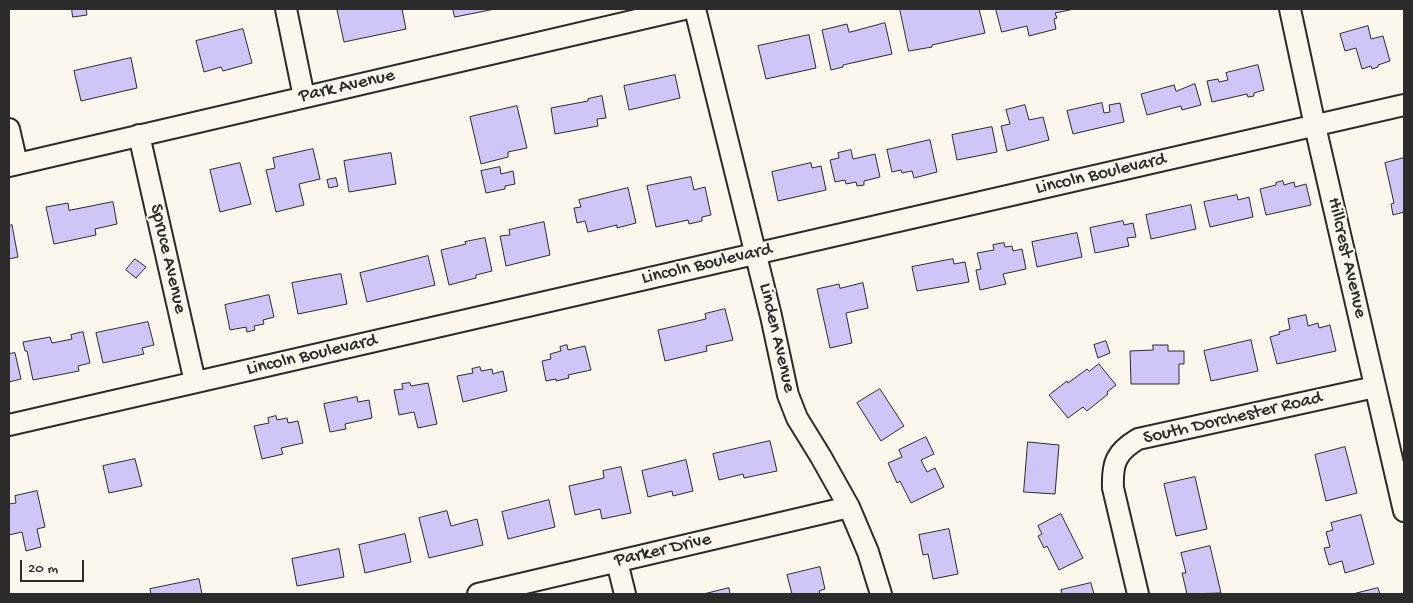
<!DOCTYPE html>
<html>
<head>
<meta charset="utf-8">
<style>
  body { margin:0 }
  #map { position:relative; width:1413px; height:603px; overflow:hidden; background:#fbf7ec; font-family:"Gochi Hand",sans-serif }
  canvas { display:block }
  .frame { position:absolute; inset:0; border:10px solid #2b2b2b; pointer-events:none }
  .scale { position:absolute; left:20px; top:560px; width:64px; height:22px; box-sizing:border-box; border:2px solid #2b2b2b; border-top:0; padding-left:6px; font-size:15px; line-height:18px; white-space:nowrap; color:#2b2b2b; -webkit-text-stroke:4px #fbf7ec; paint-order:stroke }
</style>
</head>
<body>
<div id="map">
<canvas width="1413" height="603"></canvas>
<div class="frame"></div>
<div class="scale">20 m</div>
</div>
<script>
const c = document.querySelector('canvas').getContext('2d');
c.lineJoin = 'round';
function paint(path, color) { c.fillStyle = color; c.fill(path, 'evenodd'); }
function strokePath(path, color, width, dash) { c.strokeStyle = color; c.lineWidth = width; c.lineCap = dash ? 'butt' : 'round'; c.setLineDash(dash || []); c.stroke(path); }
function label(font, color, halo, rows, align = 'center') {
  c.font = font + ' "Gochi Hand",sans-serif'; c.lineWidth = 4; c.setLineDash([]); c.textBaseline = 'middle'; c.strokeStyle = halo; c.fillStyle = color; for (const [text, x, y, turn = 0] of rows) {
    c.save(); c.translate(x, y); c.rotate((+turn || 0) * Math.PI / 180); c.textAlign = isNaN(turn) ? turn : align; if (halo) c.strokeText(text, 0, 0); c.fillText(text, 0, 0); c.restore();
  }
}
const building = new Path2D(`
  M72 9H86L87 15 73 17Z
  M345 9H402L406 29 344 42 337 10Z
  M453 9H495L455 17Z
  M900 9H979L985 33 932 45V47L909 51Z
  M996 9H1074L1055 13 1057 18 1054 19 1056 29 1029 36 1027 26 1002 32Z
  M885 23 892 54 843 65V67L831 70 822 30 847 24 849 32Z
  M1368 26 1371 39 1383 36 1390 61 1378 65V67L1372 69 1371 66 1362 69 1356 48 1345 51 1340 34Z
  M243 29 252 63 223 71 221 67 204 72 196 41Z
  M809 35 816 68 766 79 758 46Z
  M131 58 137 88 81 101 74 71Z
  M1258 65 1264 90 1254 93V96L1248 97 1247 94 1212 102 1207 81 1218 79 1219 82 1228 80 1226 73Z
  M675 75 680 98 629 110 624 86Z
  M1195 84 1201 105 1182 110 1181 106 1147 115 1141 94 1174 85 1176 91Z
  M602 96 606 118 597 119 598 126 555 134 551 108 588 101V99Z
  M1102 103 1104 113 1110 112 1109 105 1120 103 1124 122 1073 134 1067 111Z
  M1025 105 1029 120 1043 117 1049 140 1007 151 1001 126 1010 124 1006 110Z
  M517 106 527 148 508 152V157L481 164 470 117Z
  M992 127 997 152 957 160 952 135Z
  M930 140 937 172 914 178 912 171 902 173 901 170 892 172 887 150Z
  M313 149 320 179 299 184 304 205 276 212 266 170 275 168 273 158Z
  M851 150 853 159 875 154 880 177 864 181V185L857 186 856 182 846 184 845 180 835 182 830 160 839 158 838 153Z
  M391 153 396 184 349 192 344 161Z
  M1404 158V212L1393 215 1391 204 1394 203 1385 163Z
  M240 163 251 204 220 212 210 170Z
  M811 163 812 168 821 166 826 190 778 201 772 172Z
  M500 167 501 174 513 171 515 184 505 186V189L486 193 481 171Z
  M691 177 694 190 705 187 711 215 702 217V221L689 224 688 220 656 227 647 186Z
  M336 178 338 186 329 188 327 180Z
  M1283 181 1284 185 1294 182 1295 187 1306 184 1311 205 1266 215 1260 189 1276 185V183Z
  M628 188 636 223 617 228V225L588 232 585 221 577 223 574 208 581 207 579 200Z
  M1237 195 1238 200 1249 197 1253 217 1210 227 1204 202Z
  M113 202 117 224 95 229 96 235 54 244 46 207 68 203 69 210Z
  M1191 205 1196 229 1151 239 1146 215Z
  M1123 221 1124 225 1133 223 1136 237 1127 238 1129 246 1095 253 1090 228Z
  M544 222 550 255 506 266 500 236 510 235 509 230Z
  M12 225 18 257 9 259V226Z
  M1077 233 1082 257 1037 267 1032 242Z
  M485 238 492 271 476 275V278L449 285 441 250 466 244 465 242Z
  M1004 243 1005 247 1012 246 1013 251 1022 249 1026 269 1003 274 1006 284 980 290 976 270 981 269 977 253 994 250 993 245Z
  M428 256 435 285 367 302 360 273Z
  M135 259 146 267 136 278 126 270Z
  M953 259 954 264 965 262 969 282 917 291 912 267Z
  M341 274 347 304 298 314 292 283Z
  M863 283 868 308 846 313 852 343 830 348 817 289 839 284 840 288Z
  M269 295 274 317 263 320 264 324 254 326 255 330 247 332 246 327 230 330 225 305Z
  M725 309 733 340 706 346 707 351 665 361 658 330 706 319 705 314Z
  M1306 315 1308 326 1318 323 1319 328 1330 325 1336 351 1277 364 1270 337 1280 334 1279 332 1290 329 1288 319Z
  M148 322 154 345 142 348 144 354 103 363 96 333Z
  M83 332 90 363 78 366 79 371 33 380 27 351H25L23 342 50 337 52 343 72 339 71 335Z
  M1251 340 1258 371 1211 381 1204 351Z
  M1106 341 1110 353 1098 358 1094 345Z
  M567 345 568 350 585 346 591 370 568 375 569 378 556 381V379L546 381 542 361 551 359 550 354 561 351 560 347Z
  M1153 345H1168V351H1184V364H1179V384H1131L1130 351 1153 350Z
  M15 353 21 379 9 382V354Z
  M1099 364 1116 385 1107 392 1108 394 1087 411 1083 407 1068 418 1049 395 1067 381 1068 383 1087 369 1089 371Z
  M480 367 481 371 492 369 493 374 503 371 507 391 463 402 457 376 473 373 472 369Z
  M410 383 411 386 428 383 437 424 418 428 414 412 399 415 394 390 403 389 402 384Z
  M880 389 904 426 881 441 857 403Z
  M357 397 358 402 369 400 372 418 345 424 346 429 330 432 324 404Z
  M276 416 277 420 287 418 288 423 298 421 303 443 281 448 283 454 262 459 254 426 269 423 268 418Z
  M926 437 934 454 921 460 927 472 935 468 944 487 911 503 900 481 897 483 888 463 902 457 899 450Z
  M770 441 777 471 744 478 743 474 719 480 713 454Z
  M1028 442 1059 445 1055 494 1024 492Z
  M1345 447 1357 493 1326 501 1315 455Z
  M135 459 142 486 109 493 103 466Z
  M686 460 693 491 673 496 672 491 648 497 642 471Z
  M621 467 631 513 602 519 600 509 575 515 569 486 604 478 603 471Z
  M1195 477 1207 529 1176 536 1164 484Z
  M37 491 45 527 37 529 41 547 26 551 22 532 9 535V504L16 503 15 496Z
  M549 500 555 527 508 539 502 512Z
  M447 511 451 526 477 519 483 545 429 558 419 518Z
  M1061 514 1083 558 1059 570 1047 546 1044 548 1038 536 1042 534 1038 526Z
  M1361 515 1374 564 1345 573 1342 561 1329 565 1324 548 1330 547 1326 532 1333 530 1331 523Z
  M949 529 958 574 933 579 928 554 923 555 919 535Z
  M405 534 411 562 365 573 359 545Z
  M1210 546 1221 593 1187 594 1182 573H1186L1181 553Z
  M339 549 344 577 297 586 292 559Z
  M820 567 825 589 819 591 820 594H792L787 575Z
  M199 579 202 594H151L150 589Z
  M1091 583 1094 594H1062L1061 590Z
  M729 588 730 594H704Z
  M1378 588 1380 594H1353Z`);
paint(building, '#cfc5f7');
strokePath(building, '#2b2b2b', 1);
const minor = new Path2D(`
  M286 9 304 97
  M695 9 771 316 788 395 797 418 821 457 849 507 868 552 881 594
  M1290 9 1315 126 1404 511
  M9 129 17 164
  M139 135 195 382
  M9 166 684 9
  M9 425 1404 105
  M617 562 625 594
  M478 594 849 507
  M1138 594 1113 488C1112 463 1116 452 1138 439L1375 387`);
strokePath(minor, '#2b2b2b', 24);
strokePath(minor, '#fbf7ec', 20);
label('19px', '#2b2b2b', '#fbf7ec', [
  ["Park Avenue",347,87,-13],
  ["Lincoln Boulevard",1101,175,-13],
  ["Hillcrest Avenue",1346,258,77],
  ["Spruce Avenue",167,259,77],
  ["Lincoln Boulevard",707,265,-13],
  ["Linden Avenue",776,338,77],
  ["Lincoln Boulevard",312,356,-13],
  ["South Dorchester Road",1233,419,-13],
  ["Parker Drive",663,551,-13]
]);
</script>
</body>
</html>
